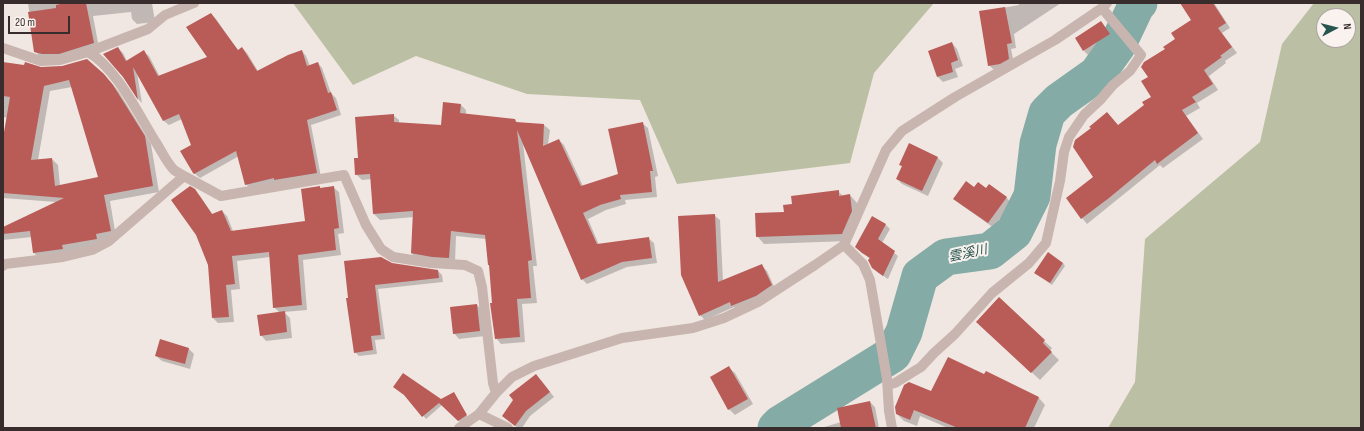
<!DOCTYPE html>
<html>
<head>
<meta charset="utf-8">
<style>
  body { margin:0 }
  #map { position:relative; width:1364px; height:431px; overflow:hidden; background:#f1e7e2; font-family:"Sofia Sans Condensed",sans-serif }
  canvas { display:block }
  .frame { position:absolute; inset:0; border:4px solid #382d2c; pointer-events:none }
  .north { position:absolute; left:1316px; top:8px; width:40px; height:40px; box-sizing:border-box; background:#f9f2ee; border:1px solid #aca3a0; border-radius:50%; rotate:83deg; font-size:11px; font-weight:700; line-height:16px; text-align:center; color:#382d2c }
  .north::after { content:''; display:block; margin:auto; width:14px; height:18px; background:#26554f; clip-path:polygon(50% 0,100% 100%,50% 72%,0 100%) }
  .scale { position:absolute; left:8px; top:16px; width:62px; height:18px; box-sizing:border-box; border:2px solid #382d2c; border-top:0; padding-left:5px; font-size:12px; line-height:14px; white-space:nowrap; color:#382d2c; -webkit-text-stroke:3px #f9f2ee; paint-order:stroke }
</style>
</head>
<body>
<div id="map">
<canvas width="1364" height="431"></canvas>
<div class="frame"></div>
<div class="north">N</div>
<div class="scale">20 m</div>
</div>
<script>
const c = document.querySelector('canvas').getContext('2d');
c.lineJoin = 'round';
function paint(path, color) { c.fillStyle = color; c.fill(path, 'evenodd'); }
function strokePath(path, color, width, dash) { c.strokeStyle = color; c.lineWidth = width; c.lineCap = dash ? 'butt' : 'round'; c.setLineDash(dash || []); c.stroke(path); }
function label(font, color, halo, rows, align = 'center') {
  c.font = font + ' "Sofia Sans Condensed","Noto Sans JP",sans-serif'; c.lineWidth = 4; c.setLineDash([]); c.textBaseline = 'middle'; c.strokeStyle = halo; c.fillStyle = color; for (const [text, x, y, turn = 0] of rows) {
    c.save(); c.translate(x, y); c.rotate((+turn || 0) * Math.PI / 180); c.textAlign = isNaN(turn) ? turn : align; if (halo) c.strokeText(text, 0, 0); c.fillText(text, 0, 0); c.restore();
  }
}
paint(new Path2D(`
  M293 3H934L874 73 850 163 677 184 640 100 527 94 416 56 353 85Z
  M1314 3H1361V428H1108L1135 382 1145 239 1260 142 1282 44ZM1324 16H1348V40H1324Z`), '#bbbfa3');
paint(new Path2D(`
  M28 3H152L155 22 137 24 132 19 131 12 93 16 99 48 65 59 40 57 35 51Z
  M1018 3H1061L1014 34 1016 48 1011 49 1014 64 995 71 989 65 980 12 1019 5Z
  M1186 3H1214L1230 28 1222 33 1237 53 1225 61 1226 63 1209 76 1218 90 1197 103 1200 108 1186 116 1203 139 1163 168 1160 165 1087 224 1082 218 1094 178 1092 129 1118 126 1145 105 1152 97 1149 77 1166 49 1176 39 1192 20Z
  M211 14 216 19 238 51 242 48 247 53 258 71 302 51 306 56 310 66 318 63 322 68 331 93 336 98 341 115 311 125 321 177 251 189 246 184 239 156 200 178 194 173 192 146 182 119 169 125 164 121 137 73 142 103 139 100 124 76 118 48 123 53 127 61 144 52 149 56 160 77 208 57Z
  M1101 22 1106 28 1114 40 1089 56 1084 51Z
  M952 43 957 49 963 66 955 69 958 77 943 82 938 77 929 51Z
  M3 63 110 81 119 92 151 144 159 192 110 201 116 237 102 245 40 259 34 253 32 237 3 240V228L56 202 3 198V144L8 118 3 117ZM72 87 99 178 60 186 58 165 52 159 38 160 50 91Z
  M461 105 466 110V115L515 120 518 123 544 125 550 130 548 144 559 140 564 145 583 186 619 175 642 123 648 128 658 176 655 177 657 197 625 200 626 204 606 210 588 219 599 245 648 238 654 243 657 263 627 267 587 284 582 279 523 143 537 266H533L537 303 522 304 525 342 501 344 496 338 491 267 489 265 486 239 456 236 455 263 416 258 412 254 414 217 380 220 374 214 372 179 362 180 356 174 360 159 393 115 399 120V123L442 126Z
  M937 157 943 163 928 196 902 184 897 179 903 167 901 165Z
  M319 187 321 188 333 187 339 192 344 233 338 234 341 255 303 260 307 310 284 312 290 318 292 338 266 341 261 335 280 313 274 307 270 257 237 261 240 289 231 290 234 322 218 323 213 318 209 264 194 190 200 196 213 215 222 211 227 216 233 231 307 222Z
  M975 188 987 189 1006 197 1011 203 994 228 960 204 955 199Z
  M838 191 843 196 850 195 857 203 859 218 849 241 764 244 757 236 793 205Z
  M714 215 720 220 723 282 762 266 767 271 776 291 737 311 734 307 705 320 700 315Z
  M873 218 886 225 890 229 882 243 898 256 888 279 877 272 870 259 856 246Z
  M1063 263 1065 266 1052 285 1038 275Z
  M392 264 438 271 442 275 443 282 378 289 385 339 375 340 377 354 359 356 355 352 348 299Z
  M477 305 483 311 485 336 459 339 454 333Z
  M985 329 1044 341 1052 348 1050 351 1059 360 1040 380Z
  M189 349 194 354 190 369 162 361 156 356Z
  M729 368 735 373 753 404 735 415 729 409Z
  M986 373 1039 398 1045 405 1034 428H948L920 416 917 426 904 421 897 414 931 392 985 375Z
  M541 380 554 397 530 416 522 428H518L503 416Z
  M406 396 441 400 456 396 468 418 461 423 442 405 426 419Z
  M870 402 875 407 879 428H821L841 422Z`), '#0003');
strokePath(new Path2D(`
  M776 428 780 424 893 354 904 332 920 276 946 257 990 251 1014 232 1032 196 1038 144 1047 113 1059 101 1097 74 1117 46 1136 6 1139 3`), '#84aba5', 37);
paint(new Path2D(`
  M65 3H86L94 43 59 54H42L34 52 28 12 56 8V5Z
  M1180 3H1213L1226 23 1218 28 1232 47 1220 56 1222 57 1204 70 1213 84 1192 97 1196 102 1182 110 1198 133 1157 164 1155 160 1109 198 1081 219 1066 198 1093 177 1073 147 1075 140 1091 128 1089 127 1107 112 1118 125 1144 105 1142 102 1151 97 1141 81 1148 77 1141 67 1144 62 1165 49 1163 47 1175 39 1171 33 1191 20Z
  M1005 7 1012 43 1007 44 1009 59 1000 64 988 66 979 11Z
  M211 13 238 50 242 47 257 71 288 55 302 50 307 66 318 62 328 93 331 92 337 110 307 120 317 173 274 180V178L245 185 236 151 194 174 193 173 180 151 191 145 179 114 163 121 133 67 138 100 123 77 103 54 118 47 126 61 144 50 158 76 207 57 186 27Z
  M1101 21 1110 34 1083 51 1075 38Z
  M952 42 958 60 951 63 953 72 937 77 928 51Z
  M87 59 104 74 113 85 145 136 153 186 104 195 111 231 96 234 97 239 62 245 63 249 33 253 30 231 3 234V227L64 198 3 193V138L10 97 3 96V62L24 65 25 62 41 67 62 66ZM69 80 98 177 55 186 52 158 31 160 44 86Z
  M443 102 461 104 460 113 515 119 516 122 544 124 543 146 559 139 581 186 618 174 608 129 643 122 653 171H650L652 192 620 195 621 199 600 205 583 213 597 244 649 237 652 258 622 262 581 280 517 130 532 260 528 261 531 298 517 299 520 337 495 339 490 303H492L489 265H488L485 235 451 231 449 258 432 257 410 253H411L413 211 373 214 370 174 355 175 354 158H358L355 117 394 114V122L441 125Z
  M909 143 938 157 922 191 896 179 902 166 899 165Z
  M966 181 974 187 978 182 986 188 989 184 1007 197 988 223 953 199Z
  M190 186 195 189 212 214 222 210 231 231 305 221 301 189 320 186V188L334 186 339 228 334 229 336 250 298 255 302 305 273 308 269 252 232 256 235 284 226 285 229 317 212 318 208 265 196 235 171 200Z
  M839 190V196L850 194 852 211 842 234 756 237 755 213 784 212 783 205 792 204 791 196Z
  M715 214 718 282 762 264 772 285 756 296 731 306 730 302 699 316 681 275 678 216Z
  M872 216 886 224 878 239 895 251 883 276 872 268 868 260 870 258 862 253 855 247Z
  M1048 252 1063 263 1050 283 1034 273Z
  M381 257 392 263 438 270 439 278 375 285 381 335 371 336 373 350 354 353 346 298H348L344 261Z
  M999 297 1045 340 1043 343 1052 352 1031 373 976 322Z
  M477 304 480 331 453 334 450 307Z
  M285 311 287 332 260 336 257 315Z
  M160 339 189 348 185 364 155 356Z
  M948 357 984 374 986 371 1039 397 1025 428H958L914 410 910 420 896 414 895 407 904 385 909 382 931 391Z
  M729 366 748 399 728 410 710 377Z
  M403 373 441 399 454 392 467 415 458 421 439 403 422 417 404 395 393 387Z
  M536 374 550 392 526 411 515 426 502 416 513 400 509 395Z
  M870 401 876 428H841L837 408Z`), '#b95c58');
strokePath(new Path2D(`
  M3 48 41 61 60 60 88 52 148 29 165 15 194 3
  M88 52C117 68 139 116 157 144 162 152 167 163 174 170 177 172 181 174 184 176
  M844 245 863 264 870 280 887 379 889 411 892 428
  M3 266 5 264 63 257 92 250 109 241 184 176 221 196 344 175 366 225 381 249 393 257 431 263 465 265 478 271 482 287 493 383 496 393
  M888 385 895 383 921 367 934 353 955 334 992 293 1029 263 1046 243 1060 181 1064 152 1069 137 1084 115 1101 99 1113 85 1130 71 1141 55 1102 8
  M479 414 508 428
  M459 428 479 414 496 393 512 377 534 366 622 338 693 328 724 318 758 302 815 265 844 245 886 150 902 131 955 97 1055 40 1102 8 1107 3`), '#c8b5af', 10);
label('italic 13px', '#26554f', '#f9f2ee', [
  ["雲溪川",968,254,-12]
]);
</script>
</body>
</html>
